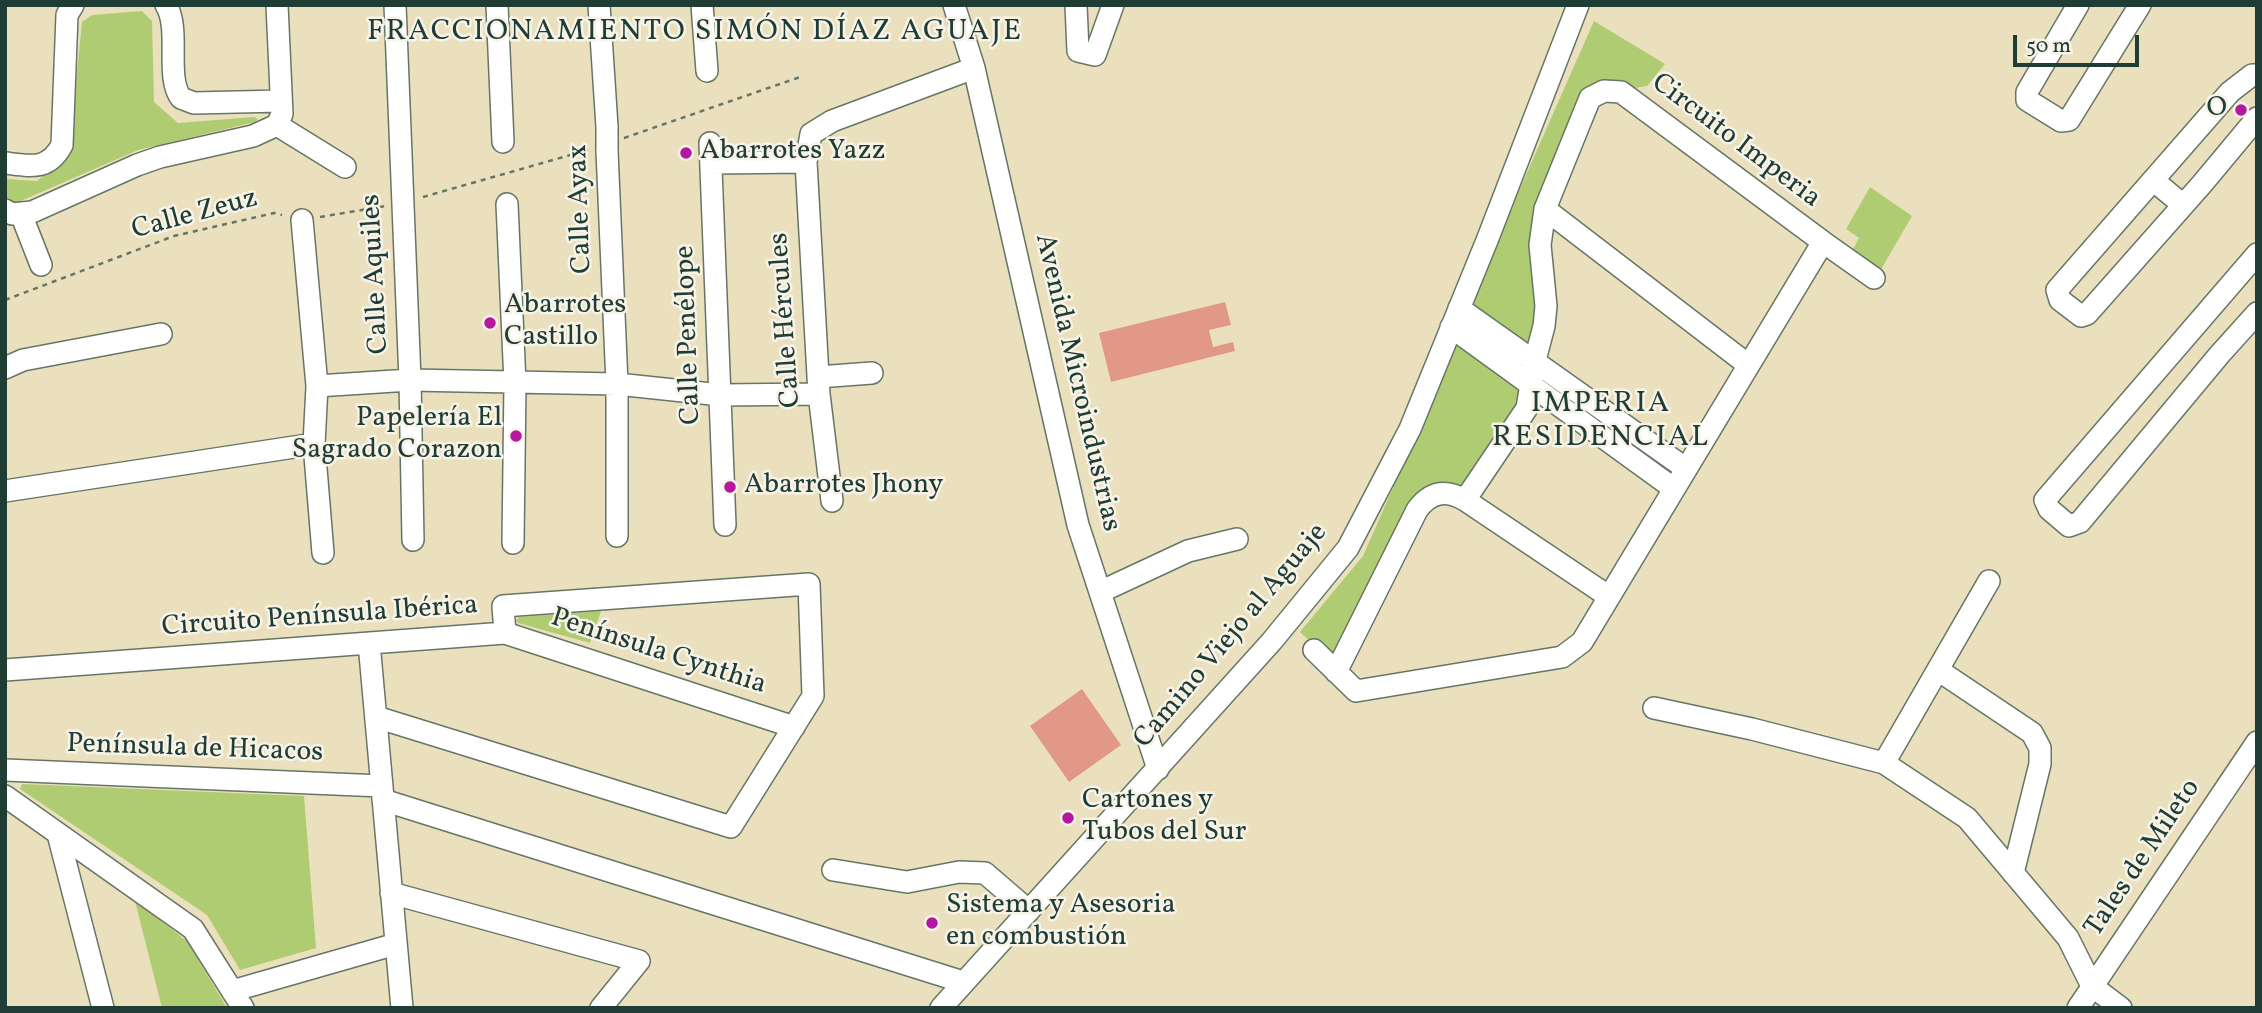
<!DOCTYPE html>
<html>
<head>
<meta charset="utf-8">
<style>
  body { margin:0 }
  #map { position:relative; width:2262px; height:1013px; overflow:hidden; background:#ebe0be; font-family:Vollkorn,serif }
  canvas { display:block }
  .frame { position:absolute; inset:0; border:7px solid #1f3d34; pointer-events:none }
  .scale { position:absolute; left:2013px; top:35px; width:126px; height:32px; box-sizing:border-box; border:4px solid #1f3d34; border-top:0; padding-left:9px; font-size:21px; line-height:24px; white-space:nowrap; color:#1f3d34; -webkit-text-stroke:5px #f7f3e8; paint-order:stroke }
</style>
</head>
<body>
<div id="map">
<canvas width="2262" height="1013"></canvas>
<div class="frame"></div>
<div class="scale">50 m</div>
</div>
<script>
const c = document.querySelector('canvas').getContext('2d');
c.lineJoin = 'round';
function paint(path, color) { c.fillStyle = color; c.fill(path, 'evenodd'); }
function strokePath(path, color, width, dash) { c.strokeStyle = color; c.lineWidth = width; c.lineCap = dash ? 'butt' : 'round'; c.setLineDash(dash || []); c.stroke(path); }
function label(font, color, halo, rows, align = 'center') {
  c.font = font + ' Vollkorn,serif'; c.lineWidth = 5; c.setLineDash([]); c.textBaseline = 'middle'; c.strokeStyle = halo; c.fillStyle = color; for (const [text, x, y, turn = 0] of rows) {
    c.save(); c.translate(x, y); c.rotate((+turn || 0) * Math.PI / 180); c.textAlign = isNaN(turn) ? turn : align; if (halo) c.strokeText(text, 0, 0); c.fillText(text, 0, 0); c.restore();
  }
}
paint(new Path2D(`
  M142 11 152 21 154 102 178 123 254 117 258 119 255 122 138 150 14 204 5 198V179L37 181 69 153 82 22 92 15Z
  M1594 21 1665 64 1647 86 1588 96 1538 265 1534 353 1469 304Z
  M1870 187 1912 216 1879 273 1851 253 1859 238 1846 229Z
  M1458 340 1525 390 1522 404 1462 492 1423 495 1335 665 1300 632 1363 556Z
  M601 611 590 643 518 623 516 621 519 617Z
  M22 784 304 796 316 948 240 970 207 915 20 789Z
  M135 901 187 941 227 1008H162Z`), '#b0cc72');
paint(new Path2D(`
  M1225 302 1231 325 1209 330 1213 347 1233 342 1235 351 1111 382 1099 333Z
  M1082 689 1121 745 1069 782 1030 726Z`), '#e29886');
const minor = new Path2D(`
  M166 5C181 29 165 77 181 98L194 103 281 101
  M395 5 410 380 413 540
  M497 5 503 142
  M599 5 607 127
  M702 5 707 71
  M954 5 974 68 1078 525 1158 769
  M1076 5 1078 51 1095 55 1113 5
  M2078 5 2027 92V100L2061 121 2069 120 2140 5
  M2257 75H2252L2230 92 2057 290 2060 300 2081 316 2087 314 2202 184 2257 118
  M277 125 345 167
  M710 143 725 525
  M607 151 617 384V536
  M5 163C31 166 48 171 62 145L67 15 73 5
  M711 163 806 162
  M2153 180 2183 205
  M507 204 515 383 513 543
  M1545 209 1747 364
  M5 210 12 214 32 212 137 165 160 157 253 136 277 125 282 114 277 5
  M21 214 41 265
  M302 220 317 386 314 444 323 553
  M1823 242 1874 278
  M2257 254 2045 500 2049 509 2069 526 2080 522 2220 354 2257 313
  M1459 308 1685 468
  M1451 327 1673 488
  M5 368 23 360 161 334
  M818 377 872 373
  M317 386 410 380 617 384 721 395 819 394
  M5 491 314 444
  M1465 500 1608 596
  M832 501 819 394 806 162 811 134 832 121 974 68
  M1100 592 1188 551 1237 539
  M505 633 794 727
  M369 643 402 1008
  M1314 650 1356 691 1562 657 1582 642 1823 242 1621 92 1604 91 1590 98 1545 209 1540 245 1546 306 1544 326 1535 360 1527 408 1465 500C1445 489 1430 492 1417 510L1336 672
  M5 670 505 633 503 606 809 584 813 696 731 827 376 717
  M1938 670 2032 733 2040 748V764L2013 873
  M1654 708 1752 729 1884 763 1967 818 2068 938 2092 986 2121 1008
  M1884 763 1989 581
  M5 770 382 786
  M5 796 193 929 243 1008
  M383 800 963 982
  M58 834 103 1008
  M833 870 907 882 959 872 985 873 1029 911
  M391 893 639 961 601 1008
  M232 991 396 944
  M941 1008 1272 641 1348 548 1410 429 1488 238 1578 5
  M2078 1008 2257 742`);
strokePath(minor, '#667664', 24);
strokePath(new Path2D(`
  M624 138 803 76
  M423 197 588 150
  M320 217 386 206
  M5 300 174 236 274 213 282 215`), '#667664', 2.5, [5, 5]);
strokePath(minor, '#fff', 21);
const minorBridge = new Path2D(`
  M607 127V151`);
strokePath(minorBridge, '#667664', 24, []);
strokePath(minorBridge, '#fff', 21);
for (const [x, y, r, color] of [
  [2241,110,7,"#b5179e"],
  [686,153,7,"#b5179e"],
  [490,323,7,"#b5179e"],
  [516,436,7,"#b5179e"],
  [730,487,7,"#b5179e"],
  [1068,818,7,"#b5179e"],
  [932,923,7,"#b5179e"]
]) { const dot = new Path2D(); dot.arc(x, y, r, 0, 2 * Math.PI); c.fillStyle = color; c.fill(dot); strokePath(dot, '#f7f3e8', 2.5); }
label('28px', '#1f3d34', '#f7f3e8', [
  ["O",2227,110,"right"],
  ["Abarrotes Yazz",700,153],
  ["Abarrotes",504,307],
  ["Castillo",504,339],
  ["Papelería El",502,420,"right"],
  ["Sagrado Corazon",502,452,"right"],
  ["Abarrotes Jhony",744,487],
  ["Cartones y",1082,802],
  ["Tubos del Sur",1082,834],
  ["Sistema y Asesoria",946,907],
  ["en combustión",946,939]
], 'left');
label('28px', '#1f3d34', '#f7f3e8', [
  ["Circuito Imperia",1735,142,37],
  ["Calle Ayax",582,209,-92],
  ["Calle Zeuz",195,216,-15],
  ["Calle Aquiles",377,274,-93],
  ["Calle Hércules",787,320,-94],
  ["Calle Penélope",690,335,-92],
  ["Avenida Microindustrias",1076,383,77],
  ["Circuito Península Ibérica",320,618,-4],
  ["Camino Viejo al Aguaje",1232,637,-50],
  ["Península Cynthia",658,653,18],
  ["Península de Hicacos",195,750,2],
  ["Tales de Mileto",2144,859,-56]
]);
c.letterSpacing = '2px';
label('30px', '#1f3d34', '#f7f3e8', [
  ["FRACCIONAMIENTO SIMÓN DÍAZ AGUAJE",695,33],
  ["IMPERIA",1601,405],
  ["RESIDENCIAL",1601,439]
]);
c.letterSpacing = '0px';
</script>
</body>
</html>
